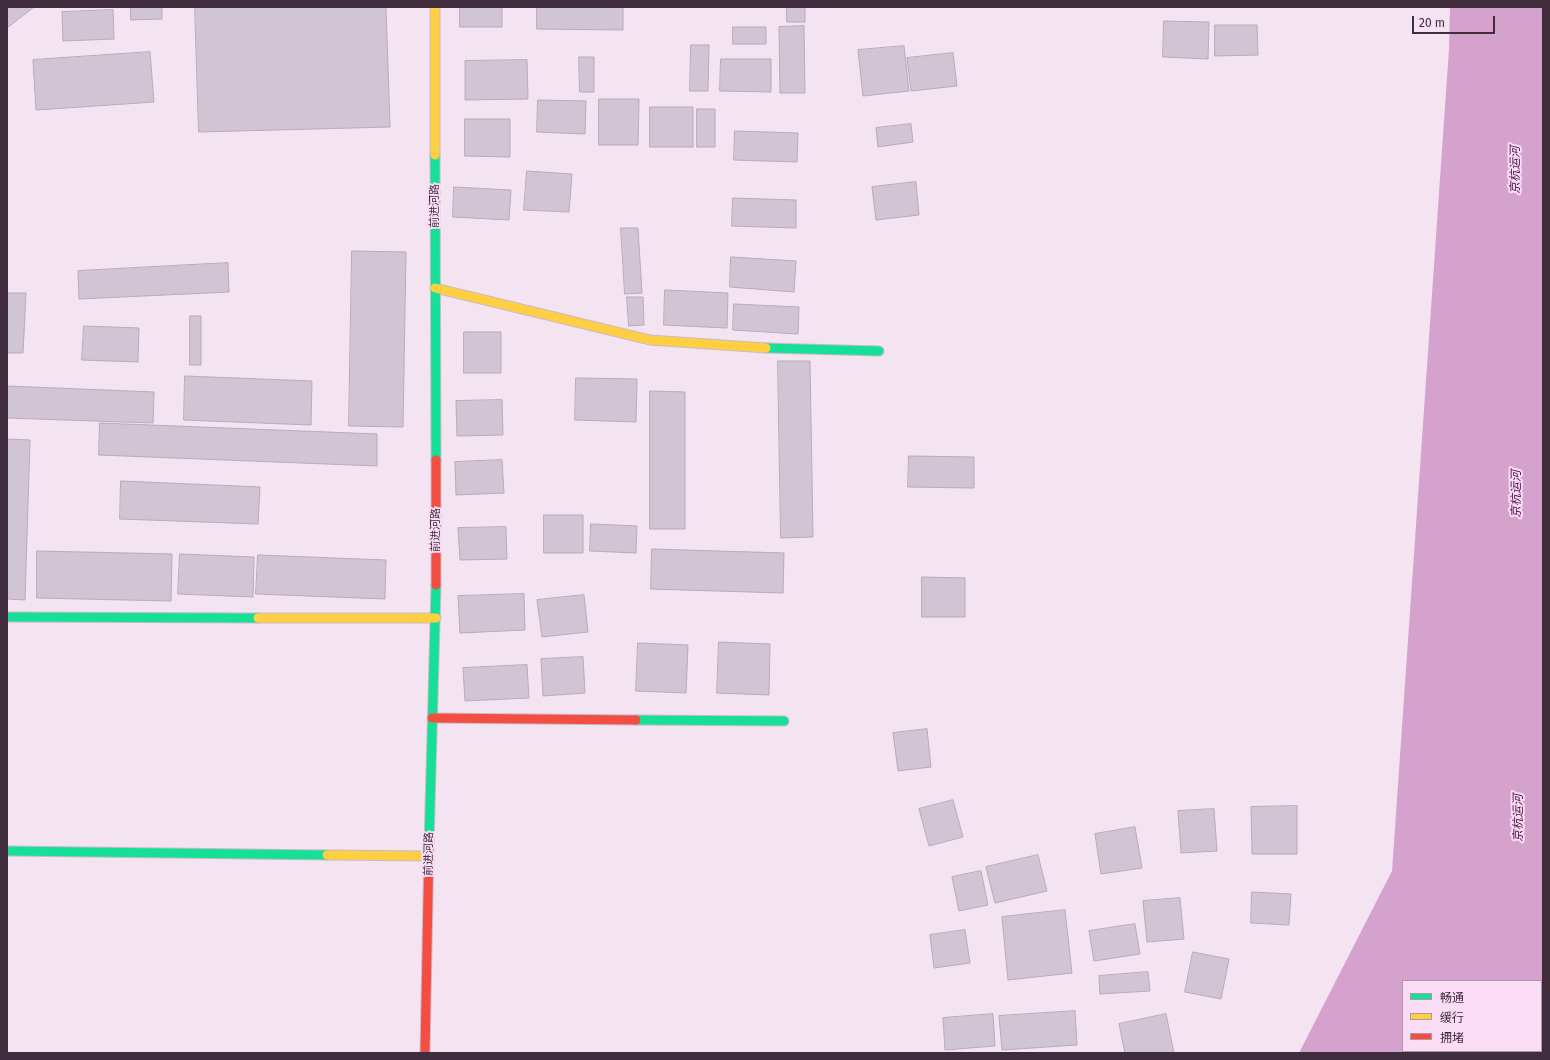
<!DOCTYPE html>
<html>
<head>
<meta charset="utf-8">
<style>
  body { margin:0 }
  #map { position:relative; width:1550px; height:1060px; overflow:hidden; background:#f4e3f1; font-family:"Fira Sans","Noto Sans SC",sans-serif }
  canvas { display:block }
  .frame { position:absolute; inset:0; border:8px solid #3f2c3c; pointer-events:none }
  .legend { position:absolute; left:1402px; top:980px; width:140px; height:72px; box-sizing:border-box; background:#faddf5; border:1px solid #af96ab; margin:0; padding:5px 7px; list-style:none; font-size:12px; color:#3f2c3c }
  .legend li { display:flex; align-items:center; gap:8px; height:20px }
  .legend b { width:20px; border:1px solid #af96ab }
  .scale { position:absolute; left:1412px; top:16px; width:83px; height:18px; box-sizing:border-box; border:2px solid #3f2c3c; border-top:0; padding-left:5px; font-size:12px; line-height:14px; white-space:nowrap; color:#3f2c3c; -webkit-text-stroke:3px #faddf5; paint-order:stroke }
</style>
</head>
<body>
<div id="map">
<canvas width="1550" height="1060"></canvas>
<div class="frame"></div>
<ul class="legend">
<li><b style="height:5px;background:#16e098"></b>畅通</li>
<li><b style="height:5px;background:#ffcf43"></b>缓行</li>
<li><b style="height:5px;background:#f24e42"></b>拥堵</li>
</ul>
<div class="scale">20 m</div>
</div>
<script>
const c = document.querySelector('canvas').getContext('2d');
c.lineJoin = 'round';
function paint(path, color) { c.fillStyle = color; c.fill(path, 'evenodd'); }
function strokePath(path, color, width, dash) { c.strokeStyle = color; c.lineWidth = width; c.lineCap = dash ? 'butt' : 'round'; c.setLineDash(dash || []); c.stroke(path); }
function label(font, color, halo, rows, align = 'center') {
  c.font = font + ' "Fira Sans","Noto Sans SC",sans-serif'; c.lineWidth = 4; c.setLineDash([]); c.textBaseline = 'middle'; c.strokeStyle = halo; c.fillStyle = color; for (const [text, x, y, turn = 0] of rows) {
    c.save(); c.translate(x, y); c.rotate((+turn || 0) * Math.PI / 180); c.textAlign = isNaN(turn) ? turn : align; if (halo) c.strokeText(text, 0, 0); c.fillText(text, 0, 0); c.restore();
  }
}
paint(new Path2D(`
  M1450 7H1543V1053H1299L1392 871 1449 49ZM1403 981H1541V1051H1403Z`), '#d5a2ce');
const building = new Path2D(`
  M7 7H34L7 28Z
  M131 7H162V19L131 20Z
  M195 7H386L390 127 199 132Z
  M460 7H502V27H460Z
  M537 7H623V30L537 29Z
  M787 7H805V22H787Z
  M113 10 114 39 63 41 62 12Z
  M1164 21 1209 22 1208 59 1163 57Z
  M1215 25H1257L1258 55 1215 56Z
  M804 26 805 93H780L779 27Z
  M733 27H766V44H733Z
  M691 45H709L708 91H690Z
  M904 46 909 91 863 96 858 50Z
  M150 52 154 102 36 110 33 60Z
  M953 53 957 86 911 91 907 58Z
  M579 57H594V92H580Z
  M721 59H771V92L720 91Z
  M527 60 528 99 465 100V61Z
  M599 99H639L638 145H599Z
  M538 100 586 101 585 134 537 132Z
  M650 107H693V147H650Z
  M697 109H715V147H697Z
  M465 119H510V157L465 156Z
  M911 124 913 142 878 147 876 128Z
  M735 131 798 133 797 162 734 160Z
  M527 171 572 174 569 212 524 210Z
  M916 182 919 215 876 220 872 187Z
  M454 187 511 190 509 220 453 217Z
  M733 198 796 200V228L732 226Z
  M621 228H638L642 293 625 294Z
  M352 251 406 252 403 427 349 426Z
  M731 257 796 261 794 292 730 287Z
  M228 263 229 292 79 299 78 271Z
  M665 290 728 293 727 328 664 325Z
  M7 293H26L23 353H7Z
  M627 297H643L644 325 629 326Z
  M734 304 799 307 798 334 733 330Z
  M190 316H201V365H190Z
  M84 326 139 328 138 362 82 360Z
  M464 332H501V373H464Z
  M778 361H810L813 537 781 538Z
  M185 376 312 381 311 425 184 420Z
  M576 378 637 379 636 422 575 420Z
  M7 386 154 392 153 423 7 418Z
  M650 391 685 392V529H650Z
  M502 400 503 435 457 436 456 401Z
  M100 423 377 434V466L99 455Z
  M7 439 30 440 25 600 7 599Z
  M909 456 974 457V488L908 487Z
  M502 460 504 493 456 495 455 462Z
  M121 481 260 487 258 524 120 519Z
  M544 515H583V553H544Z
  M591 524 637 526 636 553 590 551Z
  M506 527 507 559 460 560 458 528Z
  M652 549 784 553 783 593 651 589Z
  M37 551 172 554 171 601 37 598Z
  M180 554 254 557 253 597 178 594Z
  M258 555 386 560 385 599 256 594Z
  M922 577 965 578V617H922Z
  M524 594 525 630 460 633 458 596Z
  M584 595 588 632 542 637 537 600Z
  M719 642 770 644 769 695 717 693Z
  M638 643 688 645 686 693 636 691Z
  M583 657 585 693 543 696 541 659Z
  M527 665 529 698 465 701 463 668Z
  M927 729 931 767 898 771 893 733Z
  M953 800 963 837 929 846 919 809Z
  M1297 806V854H1252L1251 807Z
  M1214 809 1217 851 1181 853 1178 811Z
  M1135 827 1142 868 1101 874 1095 834Z
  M1038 855 1047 891 995 903 986 867Z
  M981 871 988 905 959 911 952 877Z
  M1252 892 1291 894 1289 925 1251 923Z
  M1180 898 1184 939 1147 942 1143 901Z
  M1065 910 1072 973 1008 980 1002 917Z
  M1135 924 1140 954 1094 961 1089 931Z
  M965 930 970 963 934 968 930 935Z
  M1193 952 1229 959 1221 999 1185 992Z
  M1148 972 1150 991 1100 994 1099 976Z
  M1075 1011 1077 1045 1002 1050 999 1016Z
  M993 1014 995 1046 945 1050 943 1018Z
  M1166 1014 1174 1053H1125L1119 1024Z`);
paint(building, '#d1c4d3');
strokePath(building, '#b7aab9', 1);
const fast = new Path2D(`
  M435 155 436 460
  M766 348 879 351
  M7 617 258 618
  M636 720 784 721
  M429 845 436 585
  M7 851 327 855`);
const slow = new Path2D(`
  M435 7V155
  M435 288 650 340 766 348
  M258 618H436
  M327 855 429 856`);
const jam = new Path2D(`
  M436 460V585
  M432 718 636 720
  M425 1053 429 845`);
strokePath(fast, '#cabac8', 11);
strokePath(slow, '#cabac8', 11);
strokePath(jam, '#cabac8', 11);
strokePath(fast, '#16e098', 9);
strokePath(slow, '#ffcf43', 9);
strokePath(jam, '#f24e42', 9);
label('11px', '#3f2c3c', '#faddf5', [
  ["前进河路",435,206,-90],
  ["前进河路",436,530,-90],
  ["前进河路",429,854,-89]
]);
label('italic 12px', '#490d43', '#faddf5', [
  ["京杭运河",1516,170,-90],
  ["京杭运河",1517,494,-90],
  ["京杭运河",1519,818,-90]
]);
</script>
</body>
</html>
